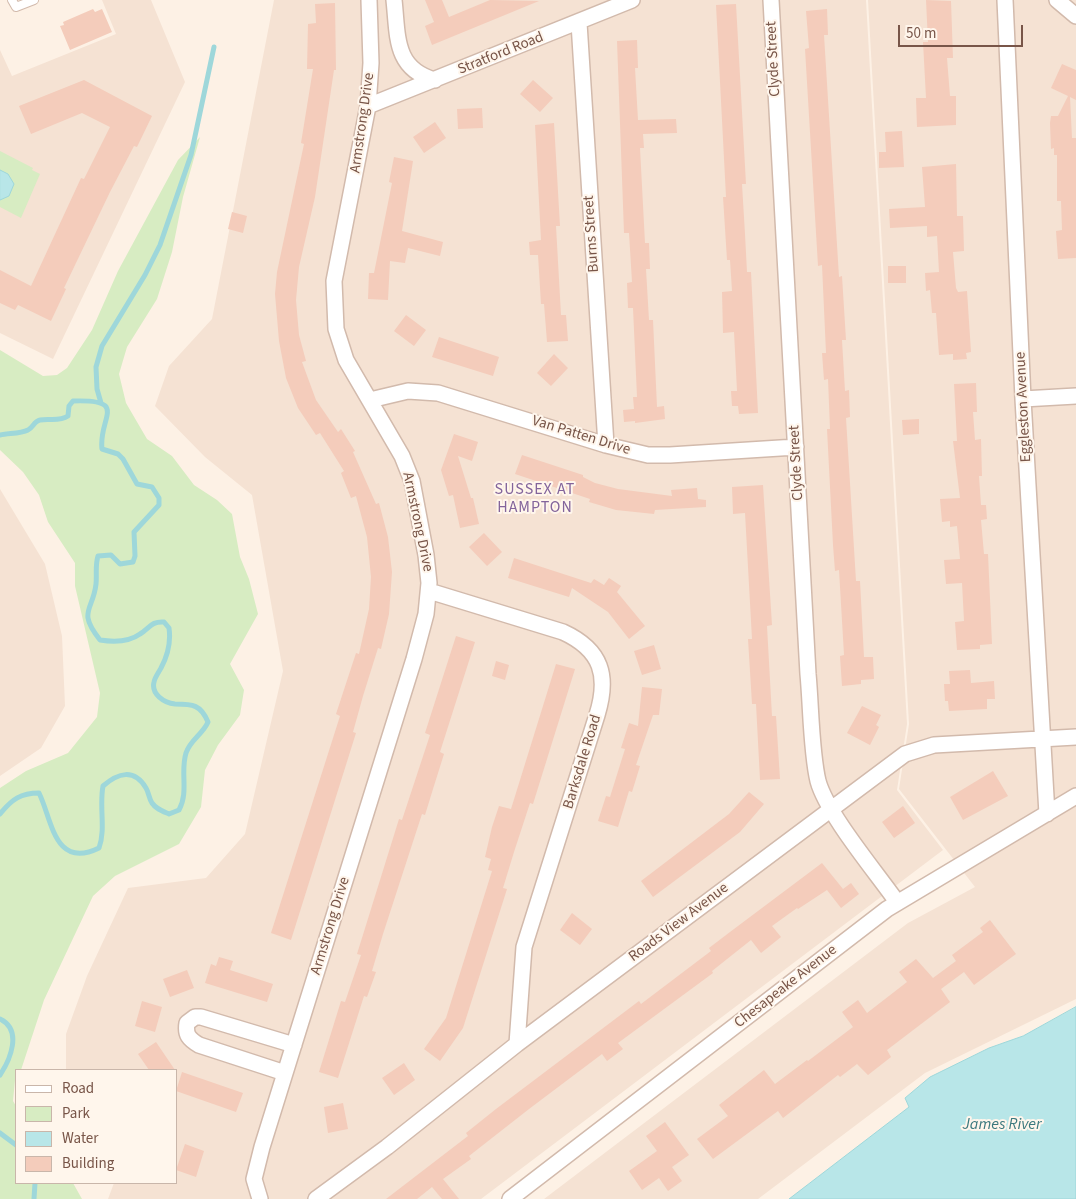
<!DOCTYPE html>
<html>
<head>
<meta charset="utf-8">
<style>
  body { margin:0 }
  #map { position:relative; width:1076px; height:1199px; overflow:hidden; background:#fdf1e5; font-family:"Source Sans 3",sans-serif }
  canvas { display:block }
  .legend { position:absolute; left:15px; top:1069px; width:162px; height:115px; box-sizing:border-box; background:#fff6ec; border:1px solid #c9b6aa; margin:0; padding:6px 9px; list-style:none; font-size:15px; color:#785548 }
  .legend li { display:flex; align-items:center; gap:10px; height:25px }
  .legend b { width:25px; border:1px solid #c9b6aa }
  .scale { position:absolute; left:898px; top:25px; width:125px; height:22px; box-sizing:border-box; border:2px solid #785548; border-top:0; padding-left:6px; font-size:15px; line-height:18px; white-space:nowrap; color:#785548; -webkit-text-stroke:4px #fff6ec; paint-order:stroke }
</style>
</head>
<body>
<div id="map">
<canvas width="1076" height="1199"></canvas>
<ul class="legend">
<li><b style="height:6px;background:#fff"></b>Road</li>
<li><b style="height:14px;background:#d7ecc2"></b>Park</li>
<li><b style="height:14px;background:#b8e6e8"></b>Water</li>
<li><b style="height:14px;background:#f4ccbb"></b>Building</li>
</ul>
<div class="scale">50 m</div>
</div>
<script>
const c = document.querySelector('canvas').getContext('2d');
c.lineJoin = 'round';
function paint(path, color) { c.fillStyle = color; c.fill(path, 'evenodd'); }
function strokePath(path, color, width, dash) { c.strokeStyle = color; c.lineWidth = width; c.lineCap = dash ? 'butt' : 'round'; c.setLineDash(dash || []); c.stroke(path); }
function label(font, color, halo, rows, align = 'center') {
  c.font = font + ' "Source Sans 3",sans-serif'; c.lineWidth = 4; c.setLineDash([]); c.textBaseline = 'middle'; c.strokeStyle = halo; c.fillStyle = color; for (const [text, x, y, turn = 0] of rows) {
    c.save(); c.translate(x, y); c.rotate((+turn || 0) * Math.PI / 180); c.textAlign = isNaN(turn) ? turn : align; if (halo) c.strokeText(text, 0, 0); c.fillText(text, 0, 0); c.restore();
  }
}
paint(new Path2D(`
  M102 0H151L185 82 53 359 0 333V50L12 76 116 34Z
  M274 0H866L907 724 897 790 943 850 481 1199H108L114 1183H176V1070H66V1034L87 976 128 888 206 878 245 834 283 671 252 495 205 457 155 406 169 366 212 319Z
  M868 0H1076V999L925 1073 758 1199H544L908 923 975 887 899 789 909 724Z
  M0 489 45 564 62 636 65 706 41 748 0 776Z`), '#f5e2d3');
paint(new Path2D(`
  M200 137 183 197 172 252 157 299 127 347 119 374 126 403 147 439 172 456 194 485 217 500 232 514 240 557 249 579 258 614 230 664 244 690 240 715 218 745 205 770 201 807 179 844 115 876 93 896 44 1000 21 1070H16L13 1101 16 1106V1183H73L82 1199H0V788L26 771 68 753 97 717 100 693 75 586V563L48 522 39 495 23 472 0 450V350L43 376 57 375 67 368 92 330 118 271 178 160Z
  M0 151 33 168 32 170 40 174 21 218 0 207Z`), '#d7ecc2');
const water = new Path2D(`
  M0 170 8 174 14 184 9 196 0 200Z
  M1076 1007V1199H789L909 1107 905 1098 930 1077 989 1048 1023 1036Z`);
paint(water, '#b8e6e8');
strokePath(water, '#9ed7da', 1);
strokePath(new Path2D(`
  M101 403 97 389 96 367 102 346 145 275 160 245 191 155 214 47
  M0 435C9 433 20 434 28 430 33 428 34 421 40 420 49 418 59 422 68 416L69 406 73 401C130 399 98 418 102 449L118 454 123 459 137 484 152 487 159 498V505L134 532 135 556 133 562 120 564 111 555 98 556C95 565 97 575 96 584 93 611 77 611 100 640 113 642 129 642 140 634 150 628 151 621 164 622L169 628C171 642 168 655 161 668 159 672 155 677 154 682 151 694 164 703 175 704 193 704 201 705 208 722 203 734 190 740 186 753 180 772 189 792 179 810L169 814C162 811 156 809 152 803 149 799 149 793 146 788 134 768 118 773 103 786 99 807 106 829 99 848 54 870 52 819 39 793 21 793 12 799 0 814
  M0 1019C23 1030 10 1060 0 1075
  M0 1133 16 1145
  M34 1199 35 1183`), '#9ed7da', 5);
paint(new Path2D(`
  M425 0H442L449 17 490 0 539 1 432 45 425 26 434 22Z
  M926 0 951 1 953 58H947L950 96H956V125L917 127 916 98H926L923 42H928Z
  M335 3 336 70H334L315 197 299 267 296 300 299 335 306 361 302 362 316 400 338 432 341 429 355 451 353 452 376 504 379 503 388 537 392 572 389 614 381 649 378 648 363 696 353 732 356 733 291 940 271 933 340 716 336 714 356 653 359 654 369 609 371 577 367 537 356 496 351 498 341 473 344 471 320 433 316 435 298 408 286 378 279 341 275 294 277 272 304 144 301 143 313 69H307L308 24 316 23 315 4Z
  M736 4 746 184H742L745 234 747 272H751L758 413 739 414 738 406H732L731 391H737L734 332 723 333 722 292 732 291 730 260H727L723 197H726L716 5Z
  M93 9 95 12 102 9 112 32 70 50 60 26 64 25 63 22Z
  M827 9 828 35H824L839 277 842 276 846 340H842L845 391 849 390 850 417 846 418 856 581H860L864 657H873L874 679 861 680V684L842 686 840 656 844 655 839 570 835 571 833 545 827 429H830L828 379 824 380 822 353H826L822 265 818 266 805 49 809 48 806 11Z
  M637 40 638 68H635L638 120 676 119 677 133 643 134 644 148H640L645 243H649L650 269H646L649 320H653L657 407 664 406 665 419 635 423V421L624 422 623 410 634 409 633 397H637L633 308H628L627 283 632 282 629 233H624L617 41Z
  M1062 64 1076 70V100L1070 97 1072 138H1076V258L1058 259 1056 231 1062 230 1061 201H1057V155H1054V148L1051 149 1050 123 1051 116H1058L1068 96 1051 88Z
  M84 80 152 116 137 147 134 146 110 192 64 288 66 289 51 321 18 305 15 310 0 303V270L31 286 81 178 84 179 110 127 82 113 31 134 19 106Z
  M533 80 553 98 540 112 520 94Z
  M482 108 483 128 458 129 457 109Z
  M435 122 446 138 424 153 413 137Z
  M554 123 560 226H556L561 315H566L568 341 547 342 544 304H541L538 255H530L529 242 541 240 535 125Z
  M902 131 904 167 879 168V152H886L885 132Z
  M394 157 413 161 402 231 443 242 440 256 408 248 405 263 390 261 388 300 368 299 369 273H374L392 183 389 182Z
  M956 164 957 216H963L964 251 953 252 956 288 958 292 967 291 971 352 966 353 967 359 953 360V354L939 355 936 313H932L930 290 926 291 925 273 939 272 937 236 927 237V226L890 228 889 209 925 207 922 167Z
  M232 212 247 216 243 233 228 229Z
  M888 266H906V283H888Z
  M406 315 426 330 414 346 394 331Z
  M439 337 499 357 493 376 432 357Z
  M554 354 568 368 551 386 537 373Z
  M976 383 977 412H973L975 440 981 439 982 476H979L981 505H986L987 519 981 520 984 554H988L992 644 980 645V649L957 650 955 622 964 621 962 583 946 584 944 560 960 559 957 526 950 527V521L942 522 940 499 960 498 953 441H957L954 384Z
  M919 419V434L903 435 902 420Z
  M454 434 478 442 472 461 458 456 471 498H473L479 524 460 528 453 495 449 496 441 470Z
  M522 455 583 475V477L595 483 618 489 672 496 671 490 697 488 698 499 706 500V507L655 510 654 514 616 510 589 502 590 499 515 474Z
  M763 485 772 625 767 626 772 716H776L780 779 760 780 756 704H752L748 639H752L745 513 733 514 732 487Z
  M484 533 502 552 487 566 469 547Z
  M514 558 591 583 594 579 604 585 609 578 621 586 617 592 645 626 629 639 608 612 572 588 569 597 508 578Z
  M456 636 475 642 440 752 444 754 433 789 425 815 422 814 383 934 372 971 376 972 367 997 364 996 338 1078 319 1072 341 1001 345 1002 361 955 357 954 399 819 402 820 430 735 425 733Z
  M654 645 661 669 642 675 634 651Z
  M496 661 509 665 505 680 492 676Z
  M556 664 575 669 533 804 530 803 514 852 503 888 507 889 463 1028 440 1061 424 1049 446 1018 492 871 488 870 491 859 485 857 492 827 499 806 511 809Z
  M970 670 971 683 994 681 995 699H987V709L949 711 948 701H945L944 684H950L949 671Z
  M642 687 662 689 659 715H653L636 765 640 766 632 792 629 791 618 827 598 821 606 796 610 797 625 749 621 748 629 723 638 726Z
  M862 706 881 715 876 725 879 727 870 745 847 733Z
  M993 771 1008 796 963 820 950 797Z
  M749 792 764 804 740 832 653 897 641 881 729 814Z
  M903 806 915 823 894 838 882 822Z
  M822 863 843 889 851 883 859 894 841 908 827 890 798 909 797 908 772 926 781 937 761 953 751 940 712 971 713 973 618 1043 623 1049 607 1061 602 1054 529 1109 469 1156 471 1159 443 1179 459 1199H442L432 1187 417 1199H386L468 1136 466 1133 496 1109 639 1001 641 1004 711 951 709 948 730 932Z
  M572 913 592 929 580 945 560 930Z
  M990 920 1016 954 974 985 964 972 941 989 950 1002 887 1050 891 1057 868 1075 857 1064 840 1077 838 1075 783 1118 778 1111 713 1159 697 1139 728 1116 719 1105 764 1070 775 1084 807 1060 808 1061 853 1027 842 1012 858 1000 867 1013 907 982 899 972 916 959 933 978 956 961 952 955 983 932 980 928Z
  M219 957 233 961 230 970 273 984 267 1002 205 983 211 964 216 966Z
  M187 970 194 988 170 997 163 979Z
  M142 1001 162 1007 155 1032 135 1026Z
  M156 1042 175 1070H149L138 1054Z
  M404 1063 415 1080 394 1095 382 1078Z
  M182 1072 243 1093 236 1112 176 1091Z
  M343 1103 348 1129 328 1133 324 1107Z
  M665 1122 689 1155 672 1167 682 1181 668 1191 659 1178 642 1190 629 1171 657 1151 646 1136Z
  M185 1144 204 1151 196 1177 176 1170Z`), '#f4ccbb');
const service = new Path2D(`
  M12 0 16 7 34 0`);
const minor = new Path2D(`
  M394 0C398 36 394 69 435 80
  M771 0 808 674C811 705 811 752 818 781 827 814 876 872 897 902
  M1005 0 1023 399 1047 814
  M1057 0 1076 16
  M579 23 606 445
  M368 106 632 0
  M1023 399 1076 396
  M370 400 408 391 438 393 606 445 648 455H670L796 447
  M429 591 563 632C602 650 609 676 597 715L524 947 517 1044
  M285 1073 199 1045C189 1039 185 1035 187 1023L195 1017H201L294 1045
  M260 1199 254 1179 262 1147 414 659 426 614 429 583 426 555 412 481 402 456 346 360 336 329 334 281 368 106 371 63 369 0
  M316 1199 387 1147 517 1044 905 754 934 745 1076 737
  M510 1199 887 909 1076 796`);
strokePath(service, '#d2baac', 10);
strokePath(minor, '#d2baac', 18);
strokePath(service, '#fff', 8);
strokePath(minor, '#fff', 15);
label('15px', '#785548', '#fff6ec', [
  ["Stratford Road",501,54,-22],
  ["Clyde Street",774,59,-93],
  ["Armstrong Drive",363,123,-82],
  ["Burns Street",592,234,-94],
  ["Eggleston Avenue",1024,407,-93],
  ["Van Patten Drive",581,436,17],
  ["Clyde Street",797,463,-93],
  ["Armstrong Drive",417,522,78],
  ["Barksdale Road",583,762,-73],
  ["Roads View Avenue",679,923,-37],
  ["Armstrong Drive",331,926,-73],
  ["Chesapeake Avenue",786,987,-38]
]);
c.letterSpacing = '1px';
label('16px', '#83649b', '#fff6ec', [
  ["SUSSEX AT",535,490],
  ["HAMPTON",535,508]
]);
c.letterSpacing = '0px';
label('italic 16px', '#3b787e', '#fff6ec', [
  ["James River",1002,1125]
]);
</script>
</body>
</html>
